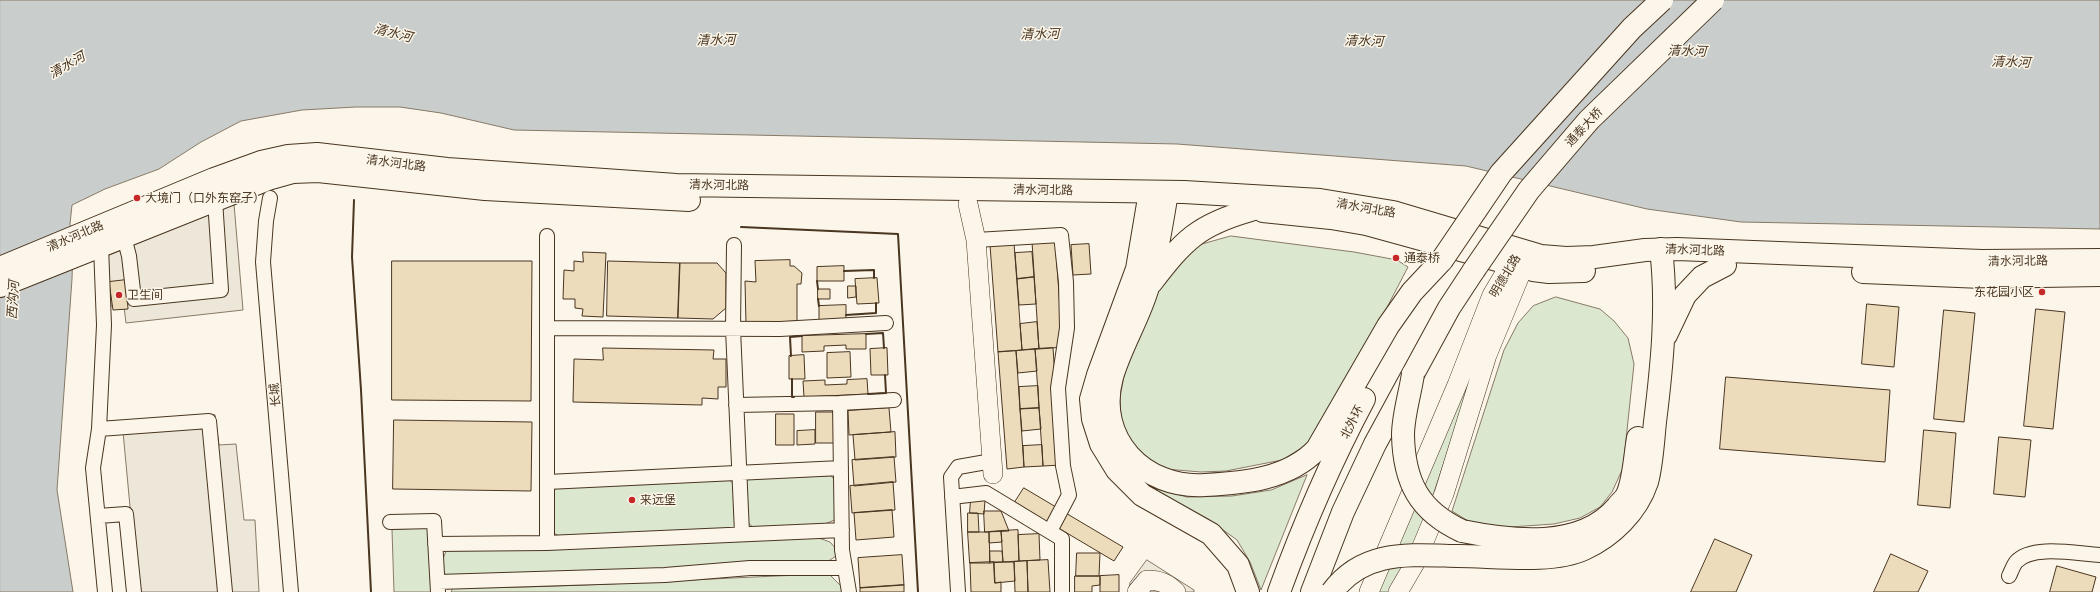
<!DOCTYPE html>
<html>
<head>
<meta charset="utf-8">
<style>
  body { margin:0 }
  canvas { display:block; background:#fbf6e9 }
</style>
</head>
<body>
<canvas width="2100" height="592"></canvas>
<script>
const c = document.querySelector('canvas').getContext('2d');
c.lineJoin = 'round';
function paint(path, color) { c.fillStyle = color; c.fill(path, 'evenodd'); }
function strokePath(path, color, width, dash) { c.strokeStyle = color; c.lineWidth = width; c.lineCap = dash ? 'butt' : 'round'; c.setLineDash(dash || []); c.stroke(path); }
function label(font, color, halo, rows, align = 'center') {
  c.font = font + ' Ubuntu,"Noto Sans SC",sans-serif'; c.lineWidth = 3; c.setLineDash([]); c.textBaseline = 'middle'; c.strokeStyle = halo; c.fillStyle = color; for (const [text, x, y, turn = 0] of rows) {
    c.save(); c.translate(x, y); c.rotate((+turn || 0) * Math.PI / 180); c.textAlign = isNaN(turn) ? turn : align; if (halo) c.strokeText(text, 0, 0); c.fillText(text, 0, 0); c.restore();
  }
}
const green = new Path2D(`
  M1231 236 1354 252 1397 260 1408 267 1384 313 1308 444 1282 460 1226 471 1201 472 1165 469 1144 458 1128 439 1121 419 1120 397 1126 365 1157 287 1173 264 1199 245Z
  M1556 297 1600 309 1614 321 1628 338 1634 364 1623 468 1612 492 1600 507 1580 518 1554 524 1496 528 1468 521 1452 511 1504 350 1518 323 1533 306Z
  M1469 378 1472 379 1420 534 1390 592H1377Z
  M1307 475 1261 590 1250 562 1237 540 1208 519 1149 487 1187 497 1232 496 1271 490Z
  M831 476 835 480 837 519 822 525 753 527 747 522 744 483 749 479Z
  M729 480 734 484 737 523 733 530 561 537 552 532V491L559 487Z
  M423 528 430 529 433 592H394L392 530Z
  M816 537 830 542 837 550 836 556 827 562 449 577 443 572V559L446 551Z
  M829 574 842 587V592H451L453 588C578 588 704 578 829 574Z`);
paint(green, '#dce7d0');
strokePath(green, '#887966', 1);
const parking = new Path2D(`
  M234 204 243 310 126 323 124 307 111 306 108 256Z
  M215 415 219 445 236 444 244 520H255L259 592H138L122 421Z
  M1147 560 1194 590V592H1129L1130 583Z`);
paint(parking, '#ede7d9');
strokePath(parking, '#887966', 1);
const water = new Path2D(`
  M0 0H2100V229L1741 222 1647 209 1466 166 1177 144 514 130 441 113 400 107H356L302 110 241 121 201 142 159 169 105 189 72 205 70 224 73 247 72 279 57 490 73 592H0Z`);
paint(water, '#c9cecd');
strokePath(water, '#887966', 1);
const building = new Path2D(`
  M1055 240 1063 347 1039 349 1032 242Z
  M1014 243 1022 350 998 352 990 245Z
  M1089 244 1091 274 1073 275 1071 245Z
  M583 252 606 253 603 317 582 316 583 309 575 308V299H563L564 270 574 271V261L583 262Z
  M1032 252 1034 277 1017 279 1015 253Z
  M790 260V266H794L802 273 801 284H797V321L746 324 745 281 756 282 755 261Z
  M392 261H532L531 401 392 400Z
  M608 261 680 263 678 318 607 316Z
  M680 263H717L726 273V308L713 319 678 318Z
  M844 266V281H817V267Z
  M1034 277 1036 304 1019 305 1017 279Z
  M877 278 879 303 857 304 855 279Z
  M126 280 128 309 113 310 109 282Z
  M848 286H856V297L848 298Z
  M818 289H830V299H818Z
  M1867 304 1899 307 1894 367 1862 364Z
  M846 305V320L819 321V306Z
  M2036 309 2065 312 2053 429 2024 426Z
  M1944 310 1975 313 1964 422 1934 419Z
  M1037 322 1039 349 1022 350 1020 324Z
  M866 334V349H846V345L824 346V351L802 352V336Z
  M603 348 714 350 713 359H726V387H718V399L702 398V405L573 402 574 359 603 360Z
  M887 348 888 375H871L870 349Z
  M1053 348 1061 465 1043 466 1035 349Z
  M1035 349 1037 371 1018 373 1016 351Z
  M1016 351 1024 467 1007 469 998 352Z
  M850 352 851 377 827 378V353Z
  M804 355 805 379H789V356Z
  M1726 377 1890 390 1885 462 1720 449Z
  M867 379 868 394 804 397 803 381 825 380V385L847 384V380Z
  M1038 386 1039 408 1020 409 1019 387Z
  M889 408 891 432 849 435 848 411Z
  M1039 408 1041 429 1022 431 1020 409Z
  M816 412H834L835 443H816Z
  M776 414H794V445H776Z
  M394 420 532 422 531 491 393 489Z
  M815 430V444L797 445V431Z
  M1924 430 1956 433 1950 508 1918 505Z
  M895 432 896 457 855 460 853 435Z
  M1999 437 2031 440 2025 497 1994 494Z
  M1042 445 1043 466 1024 467 1023 446Z
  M894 457 896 482 854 486 852 460Z
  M893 482 895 510 852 513 850 486Z
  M1024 488 1061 510 1052 525 1015 502Z
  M971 499 985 500 984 514 970 513Z
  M892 510 894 537 856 540 854 513Z
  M984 511H1001L1009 531 985 532Z
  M1064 512 1123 547 1114 561 1055 526Z
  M968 513H978L979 532H968Z
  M1018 530 1019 561 1003 562 1001 531Z
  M1001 531 1002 542 989 543V532Z
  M968 532H989L990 563H970Z
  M1039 534 1040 560 1019 561 1018 535Z
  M1715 539 1752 555 1736 592H1691Z
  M990 551H1002L1003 562 990 563Z
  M1077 553H1100L1099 576H1076Z
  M1891 554 1928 571 1918 592H1874Z
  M902 555 904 585 860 588 858 558Z
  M1048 560 1050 592H1028L1027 561Z
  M1027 561 1028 592H1015L1014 562Z
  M994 562H1014L1015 581 995 583Z
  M994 562 995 583 1001 582V592H971L970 563Z
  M2057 566 2096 577 2092 592H2050Z
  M1119 575V592H1100V576Z
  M1075 576H1100V585L1092 586V592H1075Z
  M904 585V592H860V588Z`);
paint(building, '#ecdcbc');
strokePath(building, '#4a3520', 1);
const street = new Path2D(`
  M270 198 266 221 263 262 291 592
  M547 236V543
  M124 237 129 256 134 299 221 290 215 200
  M976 240 1061 235 1066 282 1067 328 1058 388 1063 466 1069 495 1050 531
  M734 245 733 329 742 533
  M101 246 104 325 99 429 93 468 105 592
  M547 328 780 329 886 323
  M736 405 840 403
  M99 429 209 421 225 592
  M547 482 841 468
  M952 497 986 493 1062 539V592
  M98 516 126 514 134 592
  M390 522 434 521 438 592
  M435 544 547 543 842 530
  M2009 576C2011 572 2013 566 2016 562 2032 544 2078 554 2100 555
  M438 582 665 575 750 568H845
  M849 592 842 550 840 403 894 400
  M958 592 951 477 958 467 992 461`);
const secondary = new Path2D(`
  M968 204 976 240 993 474
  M1137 592 1147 580C1159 580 1167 583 1176 592
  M1369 592 1457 385 1492 295 1518 251
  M1398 592 1415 563 1444 494 1487 355 1523 268 1520 253`);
const primary = new Path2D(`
  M1263 211 1331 218 1366 224 1533 270 1549 272 1584 271
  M0 268 214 179 261 162 288 156 317 154 447 169 676 185 1184 192 1320 200 1393 212 1541 256 1566 258 1594 257 1645 250 1677 249 1982 261 2100 260
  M1863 272 1982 277 2100 275
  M0 286 268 179 293 172 318 171 485 189 689 200`);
const highway = new Path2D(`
  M1150 192 1137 269 1098 375 1091 399 1093 419 1101 444 1117 470 1142 495 1211 534 1238 565 1248 592
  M1167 192C1162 223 1157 256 1148 287 1139 318 1121 346 1112 377 1095 439 1144 489 1205 485 1244 483 1289 479 1317 449L1388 326 1412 292 1442 260
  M1151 283C1184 240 1198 225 1251 210
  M1666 335 1685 295 1702 277 1725 265
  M1462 531C1511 541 1581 550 1617 507 1620 503 1625 499 1627 495 1634 480 1635 455 1638 438
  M1458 556C1494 556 1552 564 1584 549 1612 536 1637 512 1647 482 1652 464 1653 441 1655 422 1662 365 1668 307 1661 249
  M1279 592C1303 526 1331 461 1364 399
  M1312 592 1343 512 1375 444 1449 308 1474 270`);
strokePath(street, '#4a3520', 16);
strokePath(secondary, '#4a3520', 20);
strokePath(primary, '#4a3520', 24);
strokePath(highway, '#4a3520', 24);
strokePath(street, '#fbf6e9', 14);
strokePath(secondary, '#fbf6e9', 19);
strokePath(primary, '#fbf6e9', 22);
strokePath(highway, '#fbf6e9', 22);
const highwayBridge = new Path2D(`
  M1442 260 1501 173 1632 28 1662 0
  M1474 270 1529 190 1589 120 1713 0
  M1413 374C1410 394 1403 416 1403 435 1404 482 1419 511 1462 531
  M1332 592C1364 549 1410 555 1458 556`);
strokePath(highwayBridge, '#4a3520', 24, []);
strokePath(highwayBridge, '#fbf6e9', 22);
strokePath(new Path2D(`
  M354 200 352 257 361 390 371 592
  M741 227 898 234 918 592
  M844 271 874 270V278
  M817 281 818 289
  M818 299 819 306
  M846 315 876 313V303
  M866 334 883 333 884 348
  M791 356 790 337 802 336
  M792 379V397H794
  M868 394 886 393 885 375`), '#4a3520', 2);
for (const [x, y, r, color] of [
  [137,198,4,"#c62828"],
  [1396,258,4,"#c62828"],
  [2042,292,4,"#c62828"],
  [119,295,4,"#c62828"],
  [632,500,4,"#c62828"]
]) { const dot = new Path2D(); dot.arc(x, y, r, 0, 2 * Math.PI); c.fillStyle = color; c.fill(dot); strokePath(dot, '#fbf6e9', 1.5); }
label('12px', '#4a3520', '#fbf6e9', [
  ["通泰大桥",1584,127,-47],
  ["清水河北路",396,163,7],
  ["清水河北路",719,185,1],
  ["清水河北路",1043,190,1],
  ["清水河北路",1366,208,10],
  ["清水河北路",75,236,-23],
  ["清水河北路",1695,250,2],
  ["清水河北路",2018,261,-1],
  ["明德北路",1505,276,-59],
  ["长城",275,395,-95],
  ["北外环",1352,422,-63]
]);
label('12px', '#4a3520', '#fbf6e9', [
  ["大境门（口外东窑子）",145,198],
  ["通泰桥",1404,258],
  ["东花园小区",2034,292,"right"],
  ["卫生间",127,295],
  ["来远堡",640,500]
], 'left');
label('italic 13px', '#4a3520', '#fbf6e9', [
  ["清水河",393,33,14],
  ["清水河",1040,34,-1],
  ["清水河",716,40,-1],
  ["清水河",1364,41,2],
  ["清水河",1687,51,2],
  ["清水河",2011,62,2],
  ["清水河",67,65,-30],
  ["西沟河",13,300,-87]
]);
</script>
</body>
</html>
